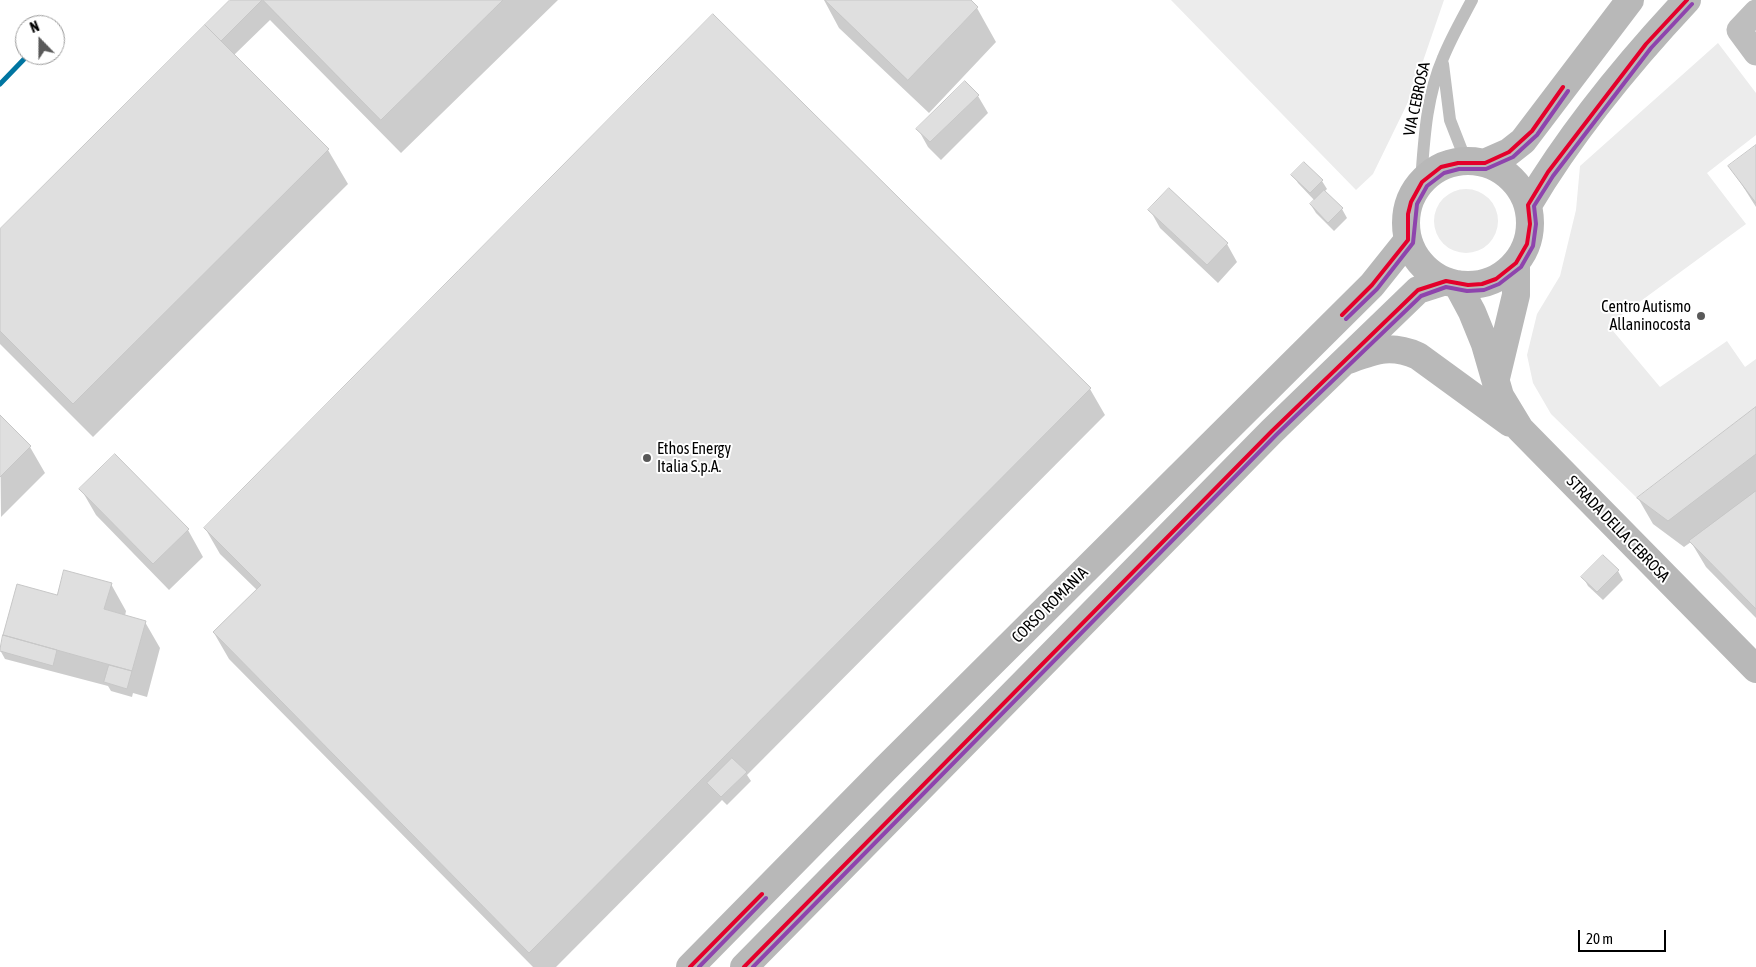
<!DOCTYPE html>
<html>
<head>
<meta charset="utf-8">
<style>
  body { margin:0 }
  #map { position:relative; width:1756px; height:967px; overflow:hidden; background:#fff; font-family:"Asap Condensed",sans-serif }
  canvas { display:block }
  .north { position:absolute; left:15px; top:15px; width:50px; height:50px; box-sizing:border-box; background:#fff; border:1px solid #999; border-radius:50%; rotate:338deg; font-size:14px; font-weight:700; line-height:20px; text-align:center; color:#000 }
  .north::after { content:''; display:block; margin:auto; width:18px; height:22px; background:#595959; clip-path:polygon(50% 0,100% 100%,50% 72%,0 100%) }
  .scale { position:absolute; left:1578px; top:930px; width:88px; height:22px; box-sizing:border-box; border:2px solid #000; border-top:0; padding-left:6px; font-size:15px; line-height:18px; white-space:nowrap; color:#000; -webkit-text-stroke:4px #fff; paint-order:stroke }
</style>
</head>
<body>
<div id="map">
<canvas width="1756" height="967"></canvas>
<div class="north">N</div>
<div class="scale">20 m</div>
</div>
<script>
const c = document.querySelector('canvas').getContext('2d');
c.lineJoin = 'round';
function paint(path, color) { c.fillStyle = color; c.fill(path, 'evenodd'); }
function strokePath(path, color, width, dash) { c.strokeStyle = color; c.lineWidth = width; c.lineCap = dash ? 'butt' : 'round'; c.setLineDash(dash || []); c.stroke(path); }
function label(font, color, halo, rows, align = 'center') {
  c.font = font + ' "Asap Condensed",sans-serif'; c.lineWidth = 4; c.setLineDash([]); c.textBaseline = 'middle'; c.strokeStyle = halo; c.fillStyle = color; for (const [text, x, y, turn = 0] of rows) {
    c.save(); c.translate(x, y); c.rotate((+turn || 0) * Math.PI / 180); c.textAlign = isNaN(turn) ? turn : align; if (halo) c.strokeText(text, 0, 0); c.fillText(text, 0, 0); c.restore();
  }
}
paint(new Path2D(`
  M1171 0H1444L1411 96 1373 174 1356 190Z
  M1718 43 1756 93V135L1707 173 1746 224 1608 325 1660 387 1727 341 1745 367 1756 359V408L1637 498 1551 414 1533 383 1527 355 1537 314 1560 276 1576 210 1580 166Z
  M1434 221a32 32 0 1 1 64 0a32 32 0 1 1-64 0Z`), '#ececec');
paint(new Path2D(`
  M232 0H558L401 153 270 20 234 55 328 150 348 184 93 437 0 344V231Z
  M824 0H969L977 8 996 42 929 113 839 28Z
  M713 16 1090 389 1105 415 747 775 751 781 727 805 722 800 556 967H533L229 659 214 633 257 590 220 554 205 528Z
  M978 96 988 113 941 160 928 147 918 129Z
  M1756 147V207L1730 166Z
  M1293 175 1322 181 1327 189 1324 192 1342 209 1347 218 1334 231 1316 213 1311 205 1315 201 1298 183Z
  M1150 210 1227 244 1237 262 1218 283 1160 228Z
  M1756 408V618L1706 567 1691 542 1684 547 1653 524 1638 498Z
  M0 417 30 447 45 473 1 517Z
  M81 489 188 530 203 557 169 590 96 515Z
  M1603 557 1618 571 1623 580 1603 600 1588 586 1583 577Z
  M111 584 126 611 125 616 145 622 160 648 147 697 133 693 132 697 111 691 108 686 5 659 0 650 18 586 58 597Z`), '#0003');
const building = new Path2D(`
  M230 0H262L221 41 205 25Z
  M263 0H503L381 120Z
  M825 0H971L978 7 908 80Z
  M713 14 1091 388 529 953 213 632 261 585 204 528Z
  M205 25 329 149 73 404 0 331V229Z
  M965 81 979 95 930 142 916 129Z
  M1756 145V203L1728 166Z
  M1304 162 1323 180 1310 193 1291 175Z
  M1169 188 1228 243 1207 265 1148 210Z
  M1324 190 1343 208 1328 223 1310 204Z
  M1756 407V454L1668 521 1637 498Z
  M0 415 31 446 0 477Z
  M115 454 189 529 153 564 79 489Z
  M1756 491V609L1689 541Z
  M1603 555 1619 570 1597 592 1581 577Z
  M64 570 112 583 104 609 146 621 132 671 3 635 17 584 57 595Z
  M3 635 57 650 53 666 0 651Z
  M109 665 132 671 127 689 104 682Z
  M732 758 747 772 721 797 707 783Z`);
paint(building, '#dfdfdf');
strokePath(building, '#c7c7c7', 1);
strokePath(new Path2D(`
  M1443 64 1450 120 1466 161
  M1421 182C1424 141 1426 97 1443 58 1451 38 1462 19 1472 0`), '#bebebe', 12);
strokePath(new Path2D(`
  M1756 12 1739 30 1756 53`), '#bebebe', 25);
strokePath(new Path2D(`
  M1406 223a62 62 0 1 1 124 0a62 62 0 1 1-124 0Z
  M1484 163 1509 152 1523 141 1630 0
  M1528 205C1572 131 1628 63 1687 0
  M1457 284 1472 312 1485 344 1500 396 1520 429 1756 669
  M1348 360C1376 350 1390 344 1418 356L1510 423
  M1496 378 1516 295V263
  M690 967 886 768 1372 285 1408 240
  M744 967 1272 431 1418 290 1446 281`), '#b8b8b8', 28);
strokePath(new Path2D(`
  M1342 315 1372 285 1408 240V214L1411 202 1422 182 1441 167 1458 163H1485L1509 152 1532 131 1563 87
  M690 967 762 894
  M744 967 1272 431 1418 290 1446 281 1468 285 1482 284 1496 279 1516 263 1527 244 1530 224 1528 205 1548 172 1646 44 1687 0`), '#e4002b', 4);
strokePath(new Path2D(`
  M1346 319 1377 289 1413 243 1417 204 1427 186 1444 173 1459 169H1486L1513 157 1537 135 1568 91
  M699 967 766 898
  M753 967 1276 435 1421 296 1446 287 1467 291 1484 290 1499 284 1521 267 1533 246 1536 224 1534 206 1553 176 1651 48 1692 4`), '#8e44ad', 4);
strokePath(new Path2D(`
  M0 84 28 55`), '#0075a1', 5);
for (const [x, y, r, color] of [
  [1701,316,5,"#595959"],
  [647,458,5,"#595959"]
]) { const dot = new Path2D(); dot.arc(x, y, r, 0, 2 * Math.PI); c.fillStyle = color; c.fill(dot); strokePath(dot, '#fff', 2); }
label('16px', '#000', '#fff', [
  ["VIA CEBROSA",1417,99,-78],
  ["STRADA DELLA CEBROSA",1618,529,46],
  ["CORSO ROMANIA",1050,605,-45]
]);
label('16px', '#000', '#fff', [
  ["Centro Autismo",1691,307],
  ["Allaninocosta",1691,325],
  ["Ethos Energy",657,449,"left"],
  ["Italia S.p.A.",657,467,"left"]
], 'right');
</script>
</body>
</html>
